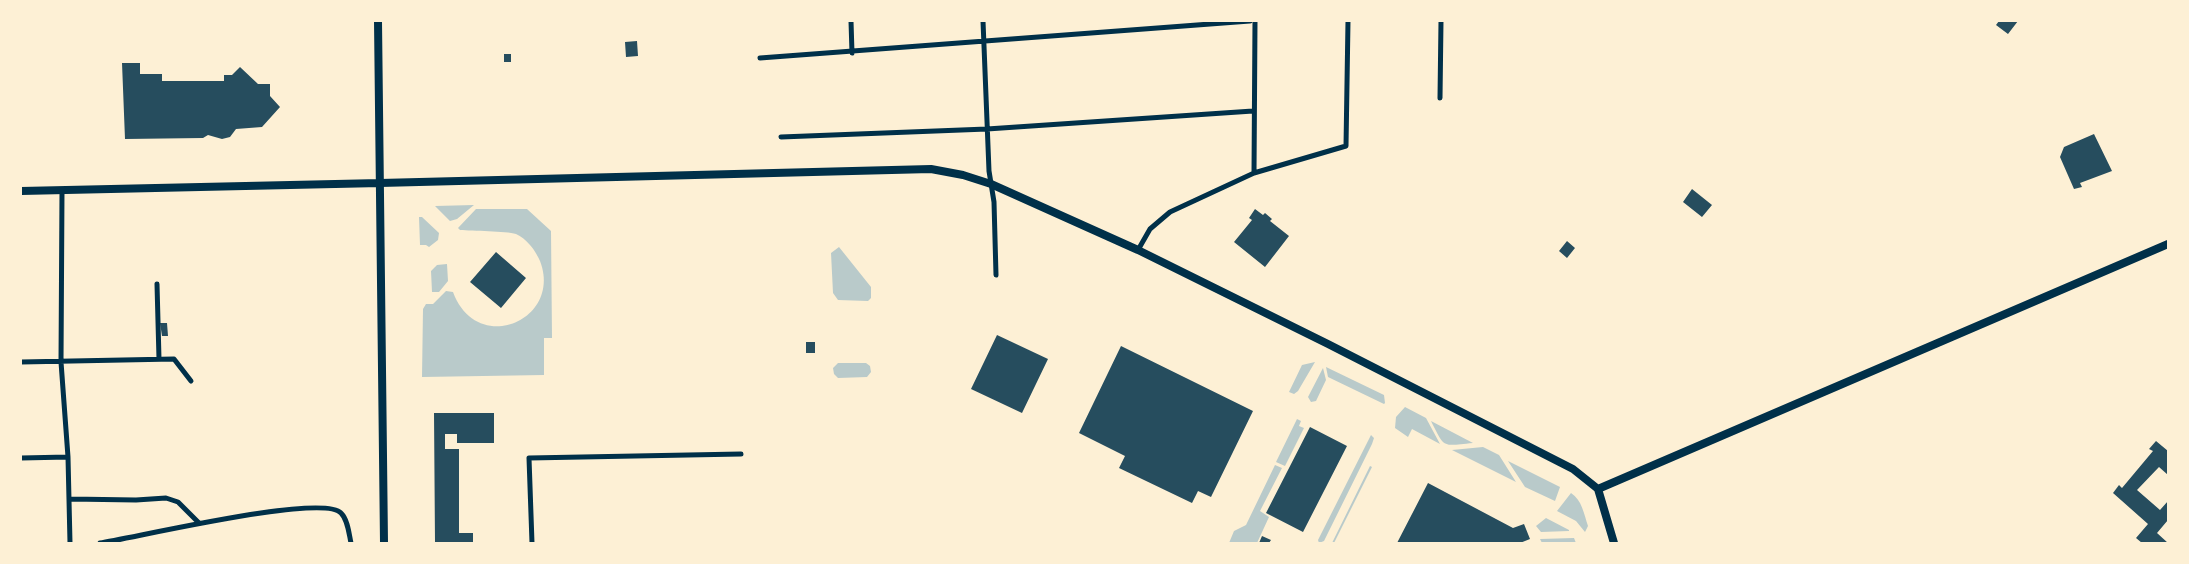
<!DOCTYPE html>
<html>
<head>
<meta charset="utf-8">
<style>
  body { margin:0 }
  #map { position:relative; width:2189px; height:564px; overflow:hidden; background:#fdf0d5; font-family:Lora,serif }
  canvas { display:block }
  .frame { position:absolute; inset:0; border:22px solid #fdf0d5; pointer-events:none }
</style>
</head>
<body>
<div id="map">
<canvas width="2189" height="564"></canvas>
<div class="frame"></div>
</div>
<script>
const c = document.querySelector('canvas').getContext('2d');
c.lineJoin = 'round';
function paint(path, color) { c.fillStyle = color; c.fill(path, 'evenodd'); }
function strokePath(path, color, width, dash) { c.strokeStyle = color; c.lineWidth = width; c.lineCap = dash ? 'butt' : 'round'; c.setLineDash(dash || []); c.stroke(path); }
paint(new Path2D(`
  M474 205 457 219 450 221 435 206Z
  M476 209H527L551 231 552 338H544V375L422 377 423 309 426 304H433L446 291 453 292C477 357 563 320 540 261 536 251 526 238 516 234 506 231 472 231 460 230L458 228Z
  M419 217H422L439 233 438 240 429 247 426 245H420Z
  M839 247 871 287V298L868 301 838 300 833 293 831 253Z
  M447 264 448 281 439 292H432L431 271 437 265Z
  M1315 362 1298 391 1294 394 1289 392 1302 365Z
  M838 363H866L870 366 871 372 867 377 838 378 834 374 833 368Z
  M1326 367 1384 395 1385 403 1384 404 1328 377Z
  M1323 368 1326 380 1316 401 1311 402 1308 397Z
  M1405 407 1426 418 1440 444 1412 429 1408 437 1395 428 1396 417Z
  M1297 419 1301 421 1299 426 1304 428 1285 466 1276 462Z
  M1431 421 1473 443C1442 446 1445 449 1431 421Z
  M1371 435 1374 438 1372 444 1324 541 1319 543 1318 540Z
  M1483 447 1499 455 1516 482 1452 450Z
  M1508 461 1560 487 1555 501 1525 487Z
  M1275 465 1282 468 1260 511 1269 517 1257 543H1229L1234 531 1246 525Z
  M1370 466 1372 467 1334 543H1332Z
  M1571 493C1582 500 1584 514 1588 526L1585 532 1576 521 1557 511Z
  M1546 518 1569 530V531L1541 532 1536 526Z
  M1574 538 1576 543H1542L1540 539Z`), '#b9caca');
paint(new Path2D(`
  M1999 21H2018L2008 34 1996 25Z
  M637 41 638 56 626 57 625 42Z
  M504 54H511V62H504Z
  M122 63H140V74H162V81H224V75H232L240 67 258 84H270V96L280 107 262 127 236 129 230 137 222 139 208 135 203 138 125 139Z
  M2094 134 2112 171 2080 183 2082 187 2074 189 2060 157 2064 147Z
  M1692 189 1712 205 1702 217 1683 202Z
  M1255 209 1263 215 1265 213 1272 219 1270 221 1289 236 1265 267 1234 242 1252 220 1249 218Z
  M1567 241 1575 248 1567 258 1559 251Z
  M496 252 526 278 501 308 470 282Z
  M160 323H167L168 336H162Z
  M997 335 1048 359 1022 413 971 389Z
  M806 342H815V353H806Z
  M1121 346 1253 411 1211 497 1198 491 1192 503 1119 468 1125 456 1079 433Z
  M434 413H494V443H457V434H445V449H459V533H473V543H435Z
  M1310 427 1347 446 1303 532 1266 513Z
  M2156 441 2168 451V475L2159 467 2137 490 2160 510 2168 501V520L2157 533 2168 543H2142L2136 538 2148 524 2113 493 2119 485 2122 488 2153 451 2149 449Z
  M1428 483 1513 528 1524 524 1530 539 1520 543H1397Z
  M1262 536 1271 540 1269 543H1259Z`), '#264d5e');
strokePath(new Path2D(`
  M851 21 852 53
  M983 21 989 171 994 202 996 275
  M760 58 1250 21
  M1440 98 1441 21
  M781 137 987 129 1253 111
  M1254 173 1255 21
  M62 191 61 362 68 457 70 543
  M1138 250 1150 229 1170 212 1254 173 1346 146 1348 21
  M157 284 159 359
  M21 362 174 359 191 381
  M21 458 68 457
  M70 499 136 500 166 498 178 502 199 523
  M100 543C134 538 322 493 341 513 348 520 349 534 351 543
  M532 543 529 458 741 454`), '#003049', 5);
strokePath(new Path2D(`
  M380 183 931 169 963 175 991 184 1138 250 1328 344 1573 469 1598 489
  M1614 543 1598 489 2168 244`), '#003049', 8);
strokePath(new Path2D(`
  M378 21 384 543
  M21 191 380 183`), '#003049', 8);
</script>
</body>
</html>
